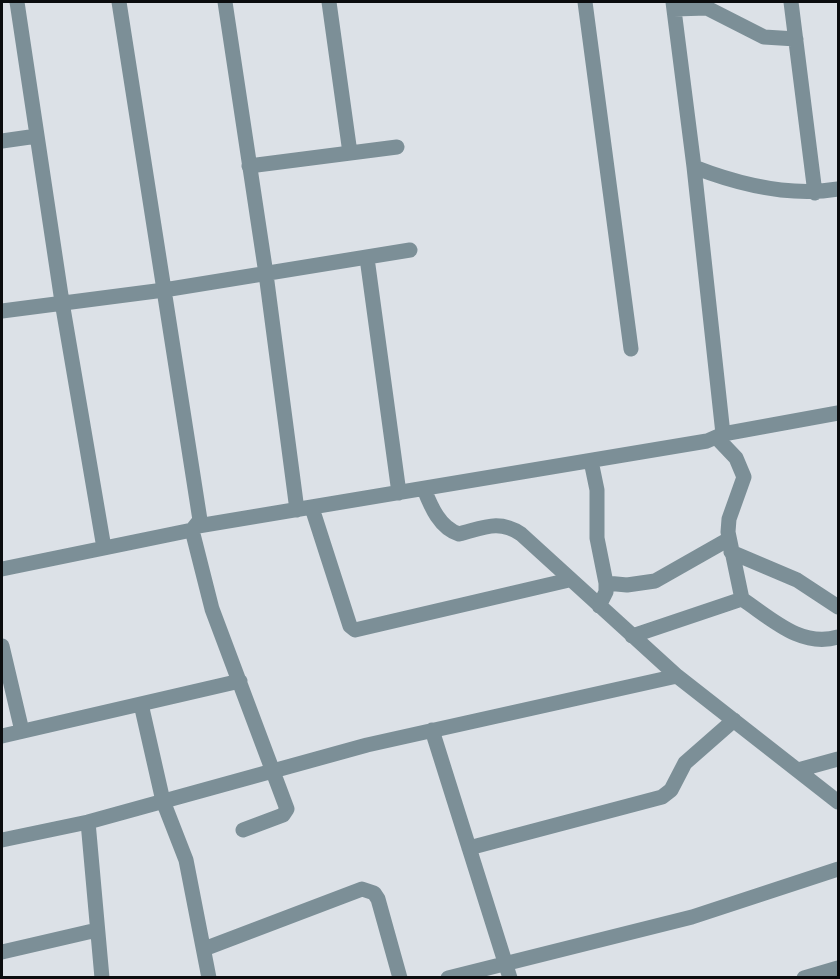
<!DOCTYPE html>
<html>
<head>
<meta charset="utf-8">
<style>
  body { margin:0 }
  #map { position:relative; width:840px; height:979px; overflow:hidden; background:#dce1e7; font-family:"Space Grotesk",sans-serif }
  canvas { display:block }
  .frame { position:absolute; inset:0; border:3px solid #0b0d0f; pointer-events:none }
</style>
</head>
<body>
<div id="map">
<canvas width="840" height="979"></canvas>
<div class="frame"></div>
</div>
<script>
const c = document.querySelector('canvas').getContext('2d');
c.lineJoin = 'round';
function strokePath(path, color, width, dash) { c.strokeStyle = color; c.lineWidth = width; c.lineCap = dash ? 'butt' : 'round'; c.setLineDash(dash || []); c.stroke(path); }
strokePath(new Path2D(`
  M17 2 62 302 104 548
  M225 2 266 274 297 510
  M329 2 350 153
  M585 2 631 349
  M791 2 815 193
  M674 9 707 8 764 37 796 39
  M2 141 37 136
  M249 166 397 147
  M694 167C740 185 789 197 838 189
  M367 258 399 493
  M2 311 164 290 410 250
  M723 434 838 413
  M717 438 736 458 744 477 729 519 728 532 742 599
  M591 461 597 490V538L606 583V592L599 606
  M424 489C431 507 440 528 459 534 483 528 499 519 521 534L677 676
  M312 508 350 626 355 630 569 580
  M198 526 707 441 723 434 694 167 673 2
  M192 530 212 609 287 809 283 815 243 830
  M731 552 797 580 838 607
  M2 569 192 530 200 520 119 2
  M606 583 627 585 655 581 729 539
  M632 636 742 599C772 619 801 648 838 637
  M2 646 22 731
  M141 704 163 801 186 860 209 978
  M432 730 510 978
  M2 736 240 681
  M798 770 838 759
  M88 822 102 978
  M2 840 88 822 367 745 677 676 838 802
  M469 848 662 797 671 790 685 763 734 720
  M204 949 362 889 374 893 378 899 400 978
  M2 952 97 930
  M448 978 692 917 838 869
  M804 978 838 968`), '#7c8f97', 15);
</script>
</body>
</html>
